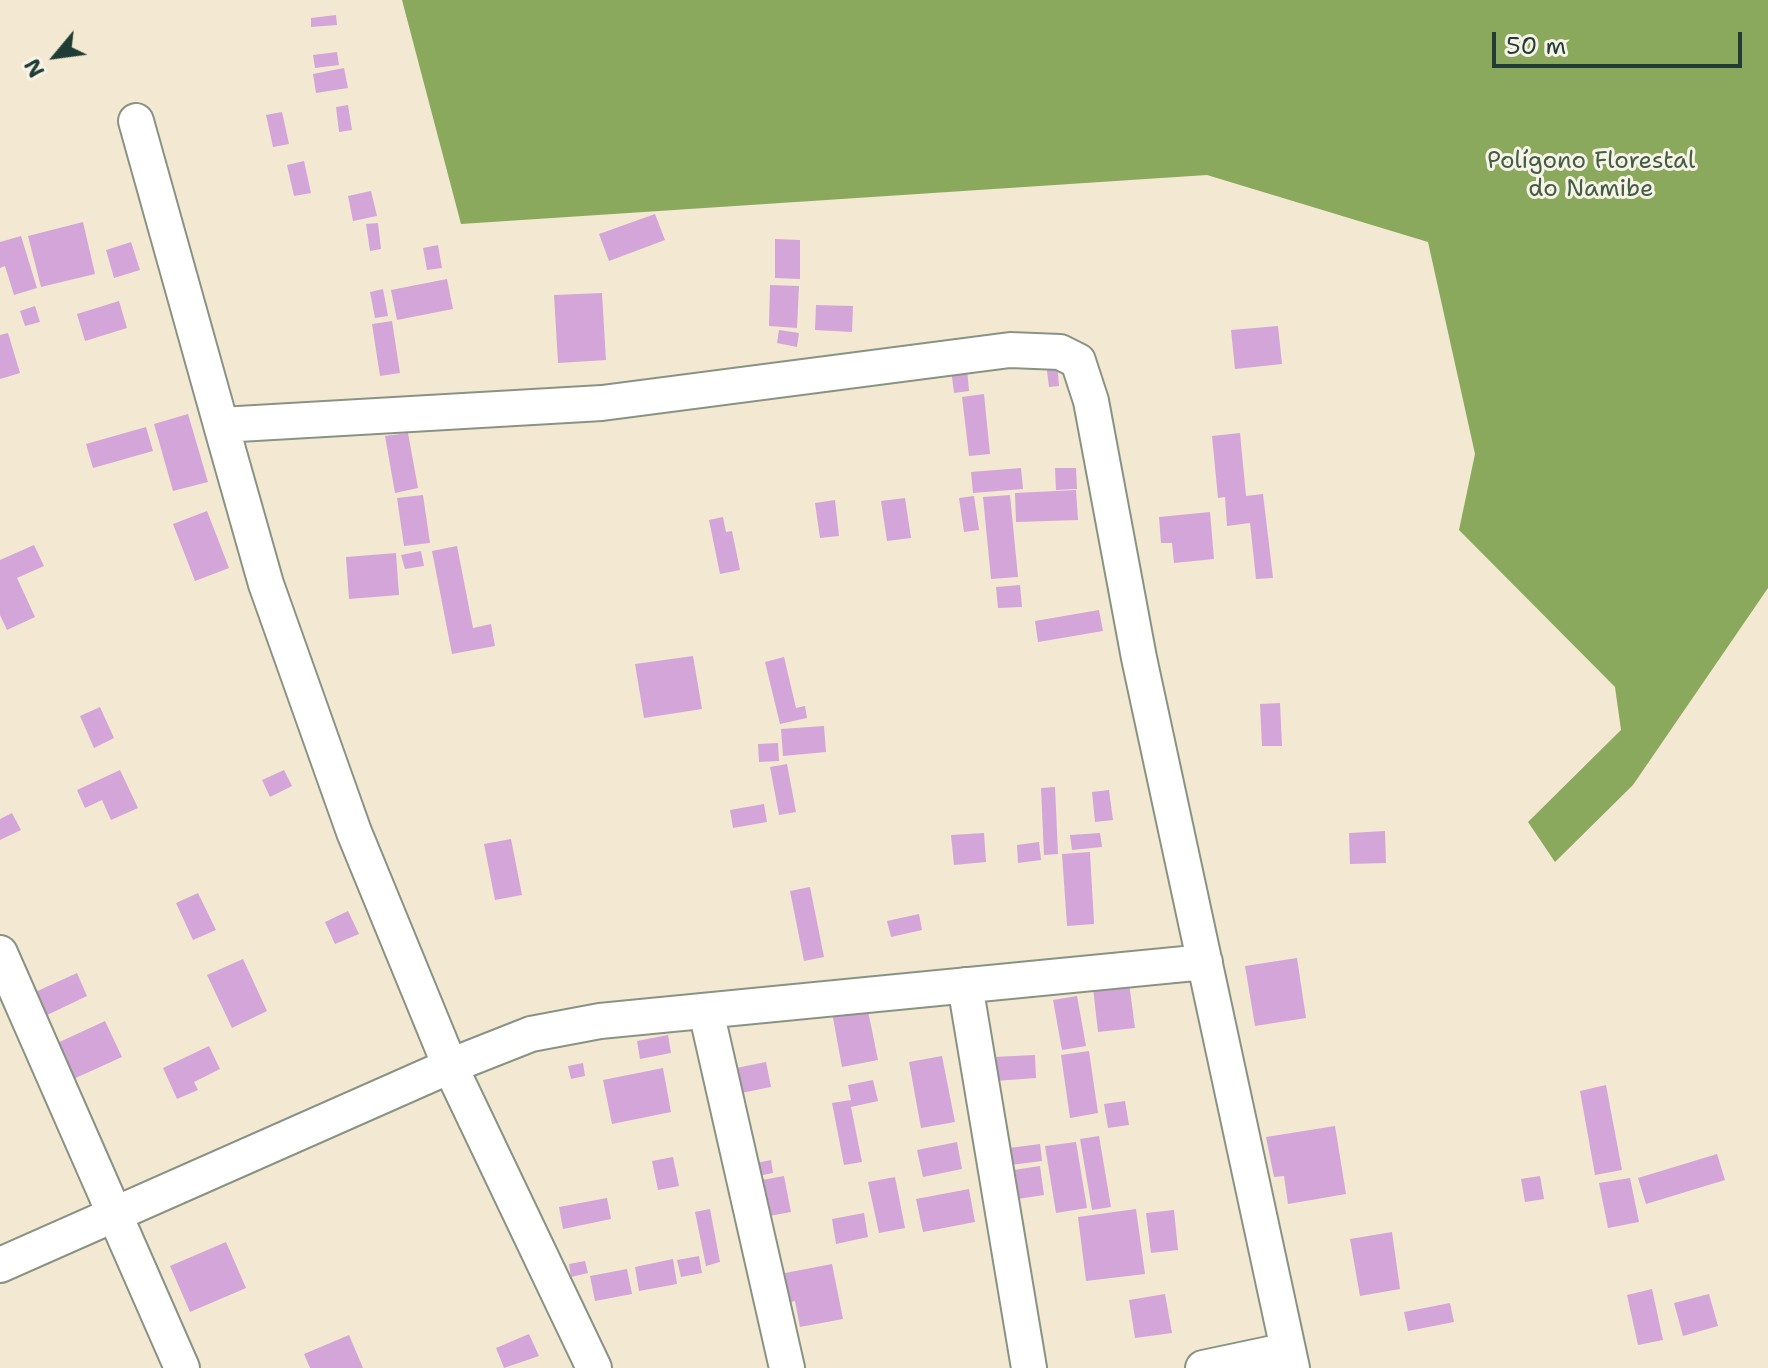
<!DOCTYPE html>
<html>
<head>
<meta charset="utf-8">
<style>
  body { margin:0 }
  #map { position:relative; width:1768px; height:1368px; overflow:hidden; background:#f3e9d3; font-family:"Shantell Sans",sans-serif }
  canvas { display:block }
  .north { position:absolute; left:16px; top:16px; width:80px; height:80px; -webkit-text-stroke:6px #f7f3e8; paint-order:stroke; rotate:241deg; font-size:22px; font-weight:700; line-height:32px; text-align:center; color:#1f3d34 }
  .north::after { content:''; display:block; margin:auto; width:28px; height:36px; background:#1f3d34; clip-path:polygon(50% 0,100% 100%,50% 72%,0 100%) }
  .scale { position:absolute; left:1492px; top:32px; width:250px; height:36px; box-sizing:border-box; border:4px solid #1f3d34; border-top:0; padding-left:10px; font-size:24px; line-height:28px; white-space:nowrap; color:#1f3d34; -webkit-text-stroke:6px #f7f3e8; paint-order:stroke }
</style>
</head>
<body>
<div id="map">
<canvas width="1768" height="1368"></canvas>
<div class="north">N</div>
<div class="scale">50 m</div>
</div>
<script>
const c = document.querySelector('canvas').getContext('2d');
c.lineJoin = 'round';
function paint(path, color) { c.fillStyle = color; c.fill(path, 'evenodd'); }
function strokePath(path, color, width, dash) { c.strokeStyle = color; c.lineWidth = width; c.lineCap = dash ? 'butt' : 'round'; c.setLineDash(dash || []); c.stroke(path); }
function label(font, color, halo, rows, align = 'center') {
  c.font = font + ' "Shantell Sans",sans-serif'; c.lineWidth = 6; c.setLineDash([]); c.textBaseline = 'middle'; c.strokeStyle = halo; c.fillStyle = color; for (const [text, x, y, turn = 0] of rows) {
    c.save(); c.translate(x, y); c.rotate((+turn || 0) * Math.PI / 180); c.textAlign = isNaN(turn) ? turn : align; if (halo) c.strokeText(text, 0, 0); c.fillText(text, 0, 0); c.restore();
  }
}
paint(new Path2D(`
  M402 0H1768V588L1633 785 1555 862 1528 822 1621 730 1615 687 1459 530 1475 454 1428 242 1207 175 461 224Z`), '#8aa95c');
paint(new Path2D(`
  M336 15 337 25 311 27V18Z
  M337 52 339 65 315 68 313 55Z
  M344 68 348 88 316 93 313 74Z
  M348 105 352 130 339 132 336 107Z
  M282 112 289 144 273 147 266 115Z
  M304 161 311 193 294 196 287 165Z
  M371 191 377 216 353 221 348 196Z
  M655 214 665 240 609 261 599 234Z
  M83 222 95 274 41 287 28 236Z
  M378 223 381 249 370 251 366 224Z
  M21 236 37 288 14 295 5 266 0 268V242Z
  M775 239 800 240V279L775 278Z
  M131 242 140 270 114 278 106 250Z
  M438 245 442 268 427 270 423 248Z
  M447 279 453 309 397 320 391 290Z
  M770 285 799 286 797 328 769 326Z
  M383 289 388 316 375 318 370 292Z
  M602 293 606 360 558 363 554 295Z
  M119 301 127 328 85 341 77 314Z
  M816 305 853 306 852 332 815 330Z
  M35 306 40 322 25 326 20 311Z
  M392 321 400 373 380 376 372 324Z
  M1278 326 1282 364 1235 369 1231 330Z
  M779 330 799 333 797 347 777 343Z
  M8 333 20 373 0 379V335Z
  M1057 362 1059 386 1049 387 1046 363Z
  M967 368 969 391 954 393 951 370Z
  M984 394 990 454 969 456 962 397Z
  M188 414 208 482 173 491 154 424Z
  M146 427 153 451 93 468 86 444Z
  M408 433 418 488 395 493 385 436Z
  M1240 433 1246 496 1263 494 1273 578 1256 579 1250 523 1227 526 1225 497 1218 498 1212 436Z
  M1021 468 1023 489 973 493 971 472Z
  M1055 468H1076L1077 489 1056 490Z
  M1076 490 1078 520 1016 522 1015 493Z
  M423 495 430 543 404 546 397 498Z
  M1010 495 1018 577 991 579 983 497Z
  M974 496 979 530 964 532 959 498Z
  M905 498 911 538 887 541 881 501Z
  M835 500 839 536 820 538 815 503Z
  M207 511 229 568 195 581 173 524Z
  M1210 512 1214 559 1174 563 1172 543H1161L1159 517Z
  M723 517 726 532 732 531 740 570 720 574 709 520Z
  M34 545 44 566 17 578 35 617 7 630 0 615V560Z
  M457 546 473 628 491 624 495 646 452 654 432 551Z
  M421 551 424 566 405 569 401 555Z
  M396 553 399 595 349 599 346 557Z
  M1020 585 1022 607 998 608 996 587Z
  M1099 610 1103 631 1038 642 1035 621Z
  M693 656 702 709 644 718 635 664Z
  M784 657 796 708 805 706 807 718 780 724 765 662Z
  M1280 703 1282 746H1262L1260 704Z
  M100 707 114 738 94 748 80 716Z
  M824 726 826 752 783 756 781 729Z
  M778 743 779 761 759 762 758 744Z
  M787 764 796 812 779 815 770 767Z
  M120 770 138 808 111 820 102 800 85 808 77 790Z
  M284 770 292 786 270 797 262 780Z
  M1055 787 1058 854 1044 855 1041 788Z
  M1109 790 1113 820 1095 822 1092 792Z
  M764 804 767 822 733 828 730 810Z
  M12 813 21 830 0 840V819Z
  M1385 831 1386 863 1350 864 1349 833Z
  M984 833 986 862 954 865 951 835Z
  M1100 833 1102 847 1072 850 1070 835Z
  M511 839 522 895 495 900 484 844Z
  M1039 842 1041 860 1018 863 1017 845Z
  M1090 852 1094 924 1067 926 1062 854Z
  M810 887 824 957 804 961 790 891Z
  M198 893 216 930 193 940 176 903Z
  M348 911 359 934 335 944 325 922Z
  M919 914 922 930 891 937 887 921Z
  M1297 958 1306 1018 1255 1026 1245 966Z
  M243 959 267 1011 232 1028 207 975Z
  M77 973 87 996 43 1017 33 993Z
  M1128 975 1135 1028 1098 1032 1092 979Z
  M1077 996 1086 1046 1062 1050 1053 1000Z
  M866 1001 878 1060 842 1067 831 1007Z
  M105 1021 122 1057 69 1081 53 1045Z
  M668 1035 671 1053 640 1059 637 1041Z
  M209 1046 220 1069 194 1082 198 1090 177 1099 163 1068Z
  M1089 1051 1098 1113 1070 1118 1061 1055Z
  M1035 1055 1036 1078 995 1081 993 1057Z
  M942 1056 955 1122 921 1128 909 1062Z
  M766 1062 771 1087 731 1095 726 1070Z
  M583 1063 585 1076 571 1079 568 1066Z
  M663 1068 671 1112 612 1124 603 1080Z
  M873 1080 878 1101 851 1107 862 1162 844 1165 832 1103 851 1100 848 1085Z
  M1606 1085 1622 1170 1595 1175 1580 1091Z
  M1125 1101 1129 1125 1108 1128 1104 1104Z
  M1335 1126 1346 1194 1288 1204 1284 1176 1274 1177 1266 1137Z
  M1099 1136 1111 1207 1092 1210 1080 1139Z
  M957 1142 962 1169 923 1177 917 1150Z
  M1076 1142 1087 1208 1056 1213 1045 1146Z
  M1040 1144 1042 1161 1003 1166 1001 1149Z
  M1717 1154 1725 1180 1646 1204 1638 1178Z
  M673 1157 679 1186 658 1190 652 1161Z
  M771 1160 773 1173 753 1177 751 1164Z
  M1040 1166 1044 1195 1011 1200 1007 1171Z
  M784 1176 791 1212 758 1218 751 1182Z
  M1540 1176 1544 1199 1525 1202 1521 1179Z
  M895 1177 905 1228 879 1233 868 1182Z
  M1630 1178 1639 1222 1608 1228 1599 1183Z
  M969 1189 975 1222 923 1232 916 1199Z
  M607 1198 611 1219 563 1229 559 1207Z
  M710 1209 720 1262 706 1266 695 1212Z
  M1136 1209 1145 1274 1086 1281 1078 1217Z
  M1174 1210 1178 1250 1151 1253 1146 1213Z
  M864 1213 868 1237 836 1244 832 1219Z
  M1392 1232 1400 1289 1360 1296 1350 1239Z
  M226 1242 246 1288 190 1312 170 1266Z
  M699 1256 702 1273 681 1277 677 1260Z
  M673 1259 677 1284 639 1291 635 1267Z
  M585 1261 588 1273 571 1277 569 1264Z
  M832 1264 843 1319 800 1327 795 1301 786 1303 780 1274Z
  M627 1269 632 1294 595 1301 590 1276Z
  M1652 1289 1663 1340 1638 1345 1627 1295Z
  M1165 1294 1172 1333 1135 1338 1129 1300Z
  M1709 1294 1718 1326 1683 1336 1674 1303Z
  M1450 1303 1454 1322 1408 1331 1404 1312Z
  M529 1334 539 1356 504 1368 496 1348Z
  M349 1335 363 1368H310L304 1354Z`), '#d4a5d8');
const minor = new Path2D(`
  M136 121 221 425 602 403 1010 350 1060 352 1078 361 1091 401 1139 658 1292 1368
  M221 425 266 584 354 832 450 1066 594 1368
  M0 953 182 1368
  M965 985 1029 1368
  M706 1011 787 1368
  M0 1265 450 1066 531 1034 600 1021 1205 962
  M1203 1368 1288 1350`);
strokePath(minor, '#899384', 38);
strokePath(minor, '#fff', 34);
label('24px', '#425e41', '#f7f3e8', [
  ["Polígono Florestal",1591,162],
  ["do Namibe",1591,190]
]);
</script>
</body>
</html>
